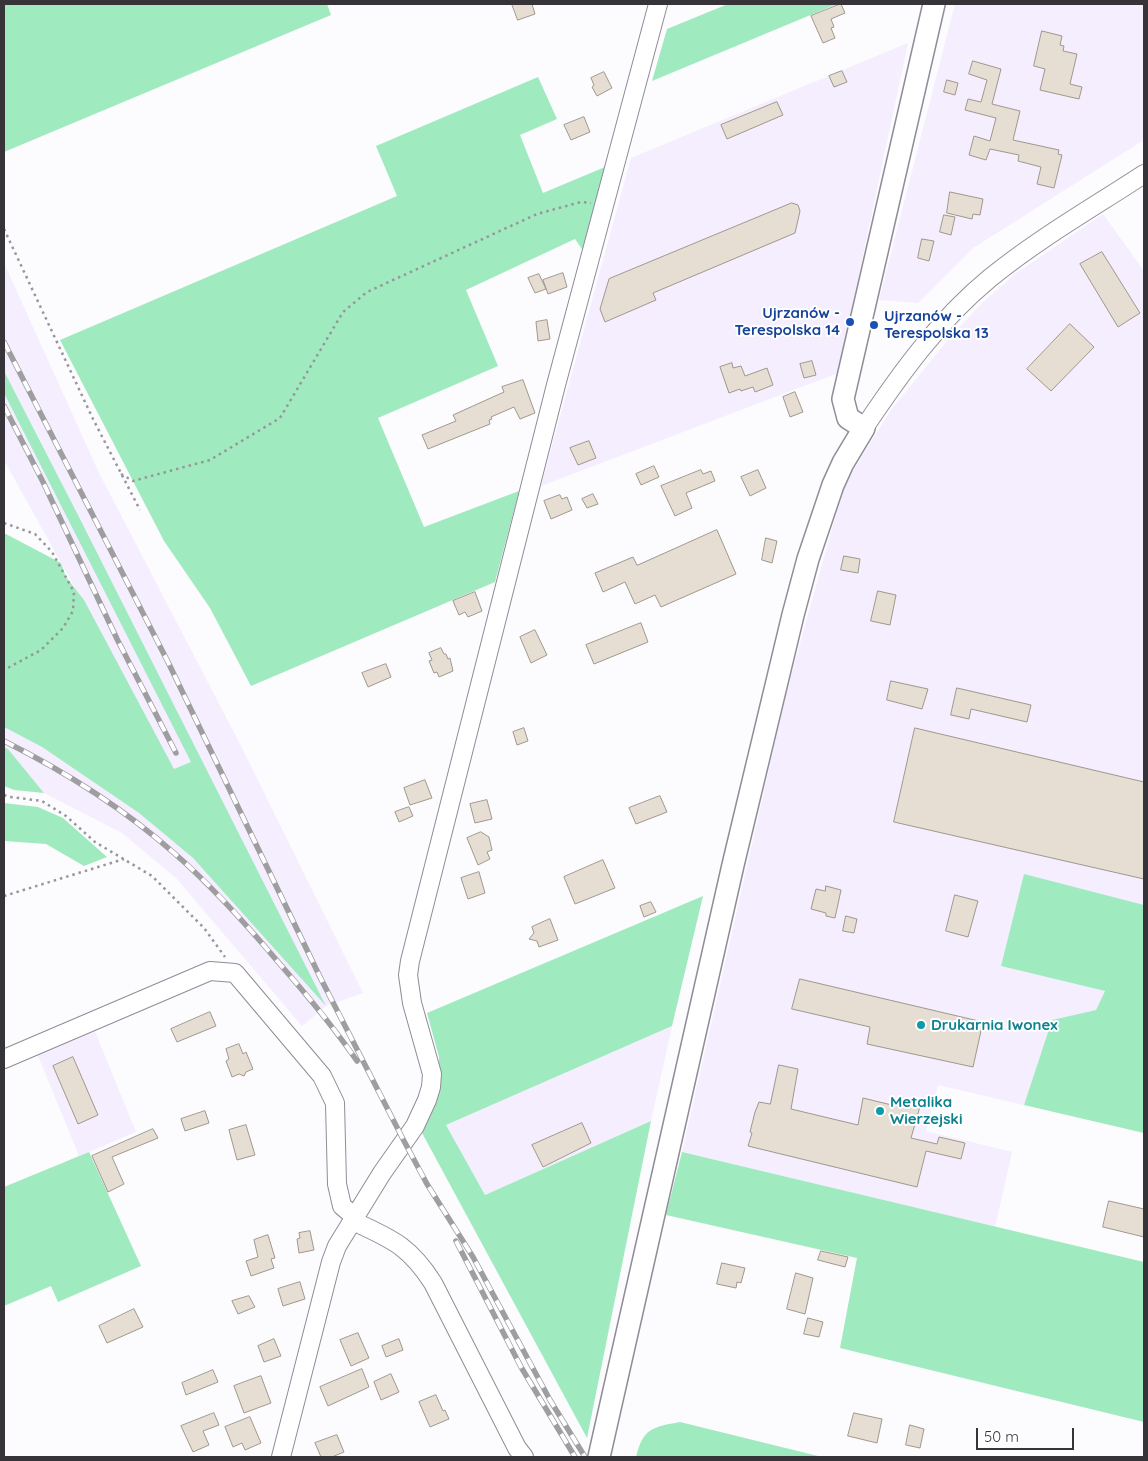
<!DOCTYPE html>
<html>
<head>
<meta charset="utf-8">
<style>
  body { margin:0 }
  #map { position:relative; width:1148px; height:1461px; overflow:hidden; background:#fcfbfd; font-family:Quicksand,sans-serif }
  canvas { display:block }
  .frame { position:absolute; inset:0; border:5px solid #363439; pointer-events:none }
  .scale { position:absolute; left:976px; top:1428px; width:98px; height:22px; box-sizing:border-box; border:2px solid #363439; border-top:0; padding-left:6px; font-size:15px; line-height:18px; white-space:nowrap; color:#363439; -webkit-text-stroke:4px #fff; paint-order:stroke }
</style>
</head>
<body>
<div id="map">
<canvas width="1148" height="1461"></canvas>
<div class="frame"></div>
<div class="scale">50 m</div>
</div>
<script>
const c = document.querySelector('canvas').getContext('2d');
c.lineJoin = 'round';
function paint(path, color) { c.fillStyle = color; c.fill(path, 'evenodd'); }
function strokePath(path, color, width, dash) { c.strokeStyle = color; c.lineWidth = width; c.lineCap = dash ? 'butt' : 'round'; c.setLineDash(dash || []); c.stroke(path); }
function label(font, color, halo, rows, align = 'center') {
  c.font = font + ' Quicksand,sans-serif'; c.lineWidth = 4; c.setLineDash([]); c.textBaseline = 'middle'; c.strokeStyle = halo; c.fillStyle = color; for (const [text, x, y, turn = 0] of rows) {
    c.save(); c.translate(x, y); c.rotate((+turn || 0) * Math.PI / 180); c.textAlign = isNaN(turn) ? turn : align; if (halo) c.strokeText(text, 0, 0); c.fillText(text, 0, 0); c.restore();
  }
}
paint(new Path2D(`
  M955 4H1144V140L973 248 918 303 879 300Z
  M908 43 838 373 541 486 631 158Z
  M1103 214 1144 271V905L1024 875 1001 966 1105 991 1096 1010 1052 1020 1024 1105 938 1085 926 1131 1012 1152 995 1227 682 1152 787 690 844 486 891 410 952 335 982 303 1015 274Z
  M4 263 99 473 241 746 363 993 326 1006 302 1026 177 879 122 833 44 793 8 749 4 747V727L42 747 139 813 193 858 325 1004 78 515 4 371Z
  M4 373 199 761 170 775 105 642 4 460Z
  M672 1026 651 1121 485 1195 446 1125Z
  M94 1029 136 1132 79 1156 37 1053Z`), '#f4eefe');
paint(new Path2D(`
  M4 4H327L331 15 4 152Z
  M728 4H837L652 81 667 29Z
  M538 77 557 119 520 135 543 193 605 167 584 252 575 239 466 290 498 366 378 418 424 527 519 491 495 582 251 686 210 608 164 541 60 340 397 196 376 146Z
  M4 371 78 515 326 1006 193 858 139 813 42 747 4 727V533L61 563 66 577 84 600 174 769 191 762 4 393Z
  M4 747 8 749 44 793 14 790 4 786Z
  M4 803 38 807 63 818 107 857 84 866 46 844 4 841Z
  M1024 874 1144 905V1133L1024 1105 1052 1020 1096 1010 1105 991 1001 966Z
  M703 896 672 1026 446 1125 485 1195 651 1121 587 1438 421 1131 439 1088V1057L427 1013Z
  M89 1152 141 1266 58 1302 51 1286 4 1306V1187Z
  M682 1152 1144 1262V1422L840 1348 857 1258 666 1215Z
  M680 1422 822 1457H636C643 1428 653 1427 680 1422Z`), '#a0eac0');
const building = new Path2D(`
  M512 4H532L535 14 518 20Z
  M841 4 845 13 831 19 834 27 831 28 835 38 823 43 811 16Z
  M1042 31 1062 36 1060 45 1064 46 1063 51 1077 54 1070 84 1082 87 1079 99 1040 90 1045 69 1034 66Z
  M973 61 1001 69 992 104 1020 111 1013 140 1059 150 1058 154 1062 155 1054 188 1037 184 1041 167 1018 161 1019 155 990 149 986 160 969 155 974 136 990 141 996 118 965 110 968 99 981 102 987 80 969 74Z
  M842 71 847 82 834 87 829 76Z
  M604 72 612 88 597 96 592 87 594 85 591 78Z
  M947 80 958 83 955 95 944 92Z
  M777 102 783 115 727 139 721 125Z
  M584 117 590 132 571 140 564 125Z
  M950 192 983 199 980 215 973 214 972 219 947 213Z
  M792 203 798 205 800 211 795 233 653 293 656 300 605 322 600 309 609 279Z
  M944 215 955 217 951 235 940 232Z
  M922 239 934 241 929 261 918 258Z
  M1102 252 1140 313 1118 327 1080 264Z
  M563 273 567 287 548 294 543 280Z
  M539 274 546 289 535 293 528 278Z
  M547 320 550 339 538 341 536 322Z
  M1070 324 1094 347 1051 391 1027 369Z
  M812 361 816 375 804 378 800 364Z
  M732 363 733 368 741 366 745 376 767 368 773 385 755 392 753 387 741 391 740 389 729 393 720 367Z
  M523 380 535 413 520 419 514 407 491 417 492 419 489 420 490 424 428 449 422 435 456 421 453 415 504 392 502 387Z
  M795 392 803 412 790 417 783 397Z
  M589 441 596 458 578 465 570 448Z
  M654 466 659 477 641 485 636 474Z
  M701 470 703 474 711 471 715 481 686 493 692 508 675 516 661 486Z
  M758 470 766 488 750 496 741 477Z
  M593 494 598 504 587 508 582 499Z
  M560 495 562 499 567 497 572 510 551 519 544 501Z
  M717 530 736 574 661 607 655 595 635 604 625 582 603 592 595 573 633 557 637 565Z
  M766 538 777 541 772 563 762 560Z
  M844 556 860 559 858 573 841 570Z
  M878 591 896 595 890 625 871 621Z
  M475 592 482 611 468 617 465 612 459 615 453 601Z
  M641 623 648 642 594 664 586 645Z
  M535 630 547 655 531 663 520 637Z
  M441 648 444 654H446L448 659 450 658 453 671 439 677 437 672 434 673 429 661 432 660 429 653Z
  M386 664 391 677 368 687 362 673Z
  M891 681 928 689 922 709 887 700Z
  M957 688 1031 705 1027 722 971 709 969 719 951 715Z
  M524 728 528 741 517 745 513 732Z
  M915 728 1144 782V879L894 822Z
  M425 780 432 798 410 805 404 788Z
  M660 796 667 812 636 824 629 808Z
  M487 800 492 819 475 823 470 804Z
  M409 807 413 816 399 822 395 812Z
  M481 832 489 837 492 850 487 852 490 859 478 865 467 838Z
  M603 860 615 888 575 904 564 877Z
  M479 872 485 893 468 899 461 878Z
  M826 886 841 890 835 918 826 916V913L811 909 816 889 825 891Z
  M955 895 978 901 968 937 946 931Z
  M651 902 656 912 644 917 640 906Z
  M846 916 857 919 854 933 843 931Z
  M550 919 558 940 539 947 537 941 529 939 534 933 532 927Z
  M800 979 983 1022 973 1067 867 1044 870 1027 792 1009Z
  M210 1012 216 1026 177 1042 171 1029Z
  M239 1044 243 1054 246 1052 253 1069 246 1072 244 1076 239 1074 232 1077 226 1061 229 1059 226 1049Z
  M73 1057 98 1115 78 1124 53 1066Z
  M779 1065 798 1069 791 1109 858 1125 863 1098 900 1107 902 1098 921 1103 911 1138 937 1144 939 1137 965 1143 961 1159 926 1151 917 1187 748 1146 752 1133 750 1132 755 1112 759 1102 770 1104Z
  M205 1111 209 1123 185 1131 181 1119Z
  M582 1123 591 1143 543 1167 532 1145Z
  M246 1125 255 1155 237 1160 229 1130Z
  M153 1129 158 1138 112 1157 124 1184 108 1192 92 1156Z
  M1109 1201 1144 1209V1237L1103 1227Z
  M310 1231 314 1250 299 1253 297 1239 300 1238 299 1233Z
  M268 1235 275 1258 271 1259 274 1268 251 1276 246 1261 258 1257 254 1240Z
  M821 1251 848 1257 845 1267 818 1260Z
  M722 1263 745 1268 741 1283 737 1282 736 1288 717 1284Z
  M796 1273 813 1278 805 1314 787 1309Z
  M300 1282 305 1299 283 1306 278 1289Z
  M249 1296 255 1307 238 1314 232 1301Z
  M134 1309 143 1327 107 1343 99 1326Z
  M808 1318 823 1322 819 1337 804 1334Z
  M358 1333 369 1358 351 1366 340 1340Z
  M274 1339 281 1356 264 1362 258 1346Z
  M399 1339 403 1350 386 1357 382 1346Z
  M362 1369 369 1387 328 1406 320 1387Z
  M213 1370 218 1382 186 1395 182 1383Z
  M391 1374 399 1392 381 1400 374 1382Z
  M261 1376 271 1403 244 1413 234 1386Z
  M436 1395 443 1411 445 1410 449 1419 430 1427 419 1402Z
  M214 1413 219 1425 203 1431 209 1445 193 1452 181 1426Z
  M854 1413 882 1419 877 1443 848 1436Z
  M250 1417 261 1443 245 1450 242 1443 233 1447 225 1427Z
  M910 1425 924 1429 920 1448 906 1445Z
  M337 1435 344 1452 332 1457H321L315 1443Z`);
paint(building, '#e6ddd3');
strokePath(building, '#a0988e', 1);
const minor = new Path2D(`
  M864 428C900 374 939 320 990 278 1038 239 1092 208 1144 174
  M4 1059 210 971 235 973 322 1076 335 1103 337 1184 342 1206 355 1217
  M353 1221C391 1239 409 1245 433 1283L517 1448 524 1457
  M281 1457 331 1262 337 1246 382 1173 415 1126 427 1100 431 1087 432 1074 412 1003 408 975 410 961 556 385 658 4`);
const major = new Path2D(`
  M599 1457 733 865 793 615 808 559 833 485 843 463 864 428 848 418 843 399 934 4`);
strokePath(minor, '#908c98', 20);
strokePath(major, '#908c98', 24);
strokePath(new Path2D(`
  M4 229 93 419 140 510
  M121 474 133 481 210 460 280 418 343 312 367 292 537 214 581 202 591 203
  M4 523 35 534 52 552 74 592 73 611 63 628 41 650 4 670
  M4 795 11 797 42 801 66 816 95 842 152 876 204 928 225 957
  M4 896 124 859`), '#979699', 2.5, [2.5, 4]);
strokePath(minor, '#fff', 18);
strokePath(major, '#fff', 21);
const rail = new Path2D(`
  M4 342 168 662 321 979 404 1141 427 1184 473 1257 550 1400 585 1457
  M4 406 43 482 117 639 176 753
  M4 741C64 771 123 808 174 853 212 886 246 924 279 963 306 994 333 1026 357 1061
  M456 1241 521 1367 575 1457`);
strokePath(rail, '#9e9da0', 5.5);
strokePath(rail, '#fff', 4, [11]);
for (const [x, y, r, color] of [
  [850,322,5,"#1a4fb4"],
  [874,325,5,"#1a4fb4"],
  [921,1025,5,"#0f9aa8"],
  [880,1111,5,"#0f9aa8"]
]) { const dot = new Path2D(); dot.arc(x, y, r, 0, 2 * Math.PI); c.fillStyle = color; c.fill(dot); strokePath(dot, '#fff', 2); }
label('bold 15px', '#164399', '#fff', [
  ["Ujrzanów -",840,313],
  ["Terespolska 14",840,330],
  ["Ujrzanów -",884,316,"left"],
  ["Terespolska 13",884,333,"left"]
], 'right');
label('bold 15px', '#0d838f', '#fff', [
  ["Drukarnia Iwonex",931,1025],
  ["Metalika",890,1102],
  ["Wierzejski",890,1119]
], 'left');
</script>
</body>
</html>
